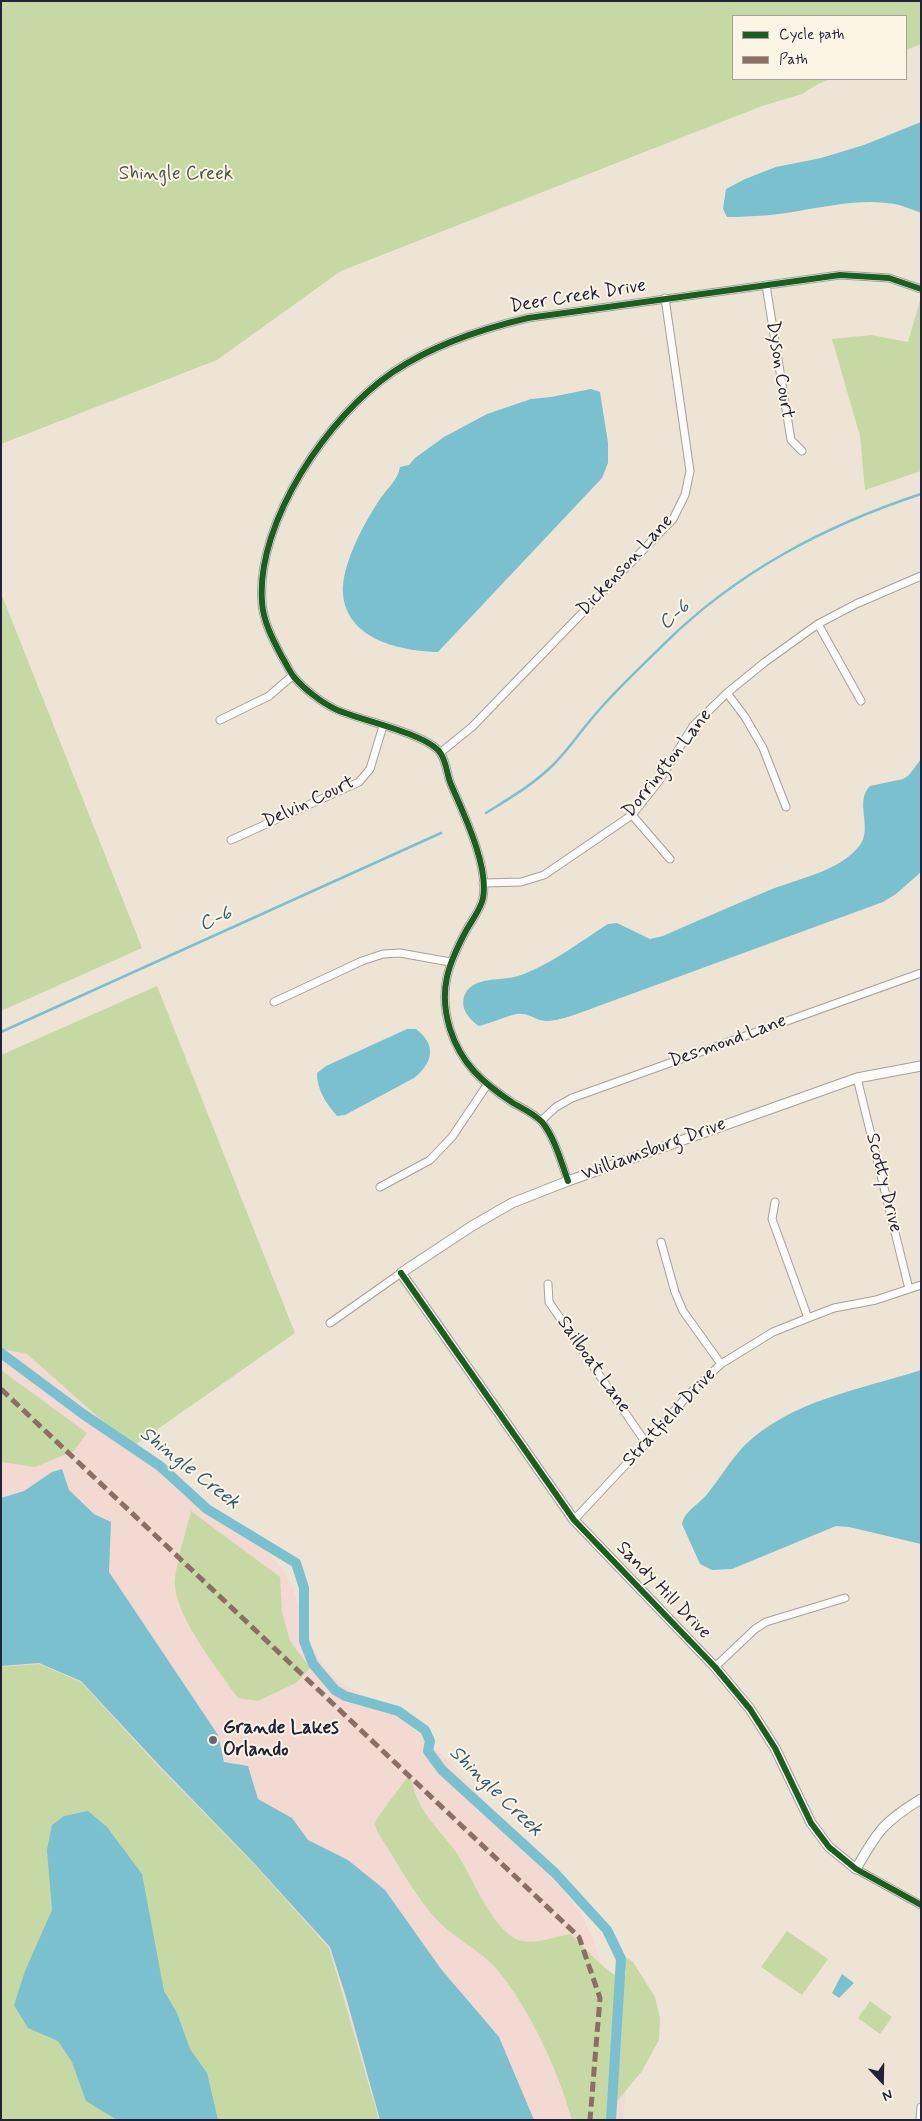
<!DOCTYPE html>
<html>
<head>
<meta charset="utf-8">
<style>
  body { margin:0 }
  #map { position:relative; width:922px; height:2121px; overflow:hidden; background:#ede4d6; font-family:Mynerve,sans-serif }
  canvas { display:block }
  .frame { position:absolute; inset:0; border:2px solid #22223b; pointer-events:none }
  .legend { position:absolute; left:732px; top:15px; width:175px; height:65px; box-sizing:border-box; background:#fcf5e5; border:1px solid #a5a1a1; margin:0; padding:6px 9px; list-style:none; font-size:15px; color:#22223b }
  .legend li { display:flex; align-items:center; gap:10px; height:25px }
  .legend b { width:25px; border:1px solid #a5a1a1 }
  .north { position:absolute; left:857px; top:2056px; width:50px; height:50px; -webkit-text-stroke:4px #fcf5e5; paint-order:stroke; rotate:159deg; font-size:14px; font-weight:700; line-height:20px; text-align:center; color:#22223b }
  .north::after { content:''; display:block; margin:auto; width:18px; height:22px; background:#22223b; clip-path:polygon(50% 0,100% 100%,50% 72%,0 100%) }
</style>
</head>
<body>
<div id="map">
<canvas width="922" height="2121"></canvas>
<div class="frame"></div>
<ul class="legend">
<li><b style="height:6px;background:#1b5e20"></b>Cycle path</li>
<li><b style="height:6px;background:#8d6e63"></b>Path</li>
</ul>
<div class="north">N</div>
</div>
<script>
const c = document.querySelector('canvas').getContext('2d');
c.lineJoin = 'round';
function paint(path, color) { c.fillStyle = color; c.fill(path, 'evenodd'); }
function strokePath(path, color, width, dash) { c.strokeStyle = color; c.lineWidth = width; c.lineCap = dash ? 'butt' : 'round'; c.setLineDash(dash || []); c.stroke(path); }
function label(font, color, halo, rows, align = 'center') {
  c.font = font + ' Mynerve,sans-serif'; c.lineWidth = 4; c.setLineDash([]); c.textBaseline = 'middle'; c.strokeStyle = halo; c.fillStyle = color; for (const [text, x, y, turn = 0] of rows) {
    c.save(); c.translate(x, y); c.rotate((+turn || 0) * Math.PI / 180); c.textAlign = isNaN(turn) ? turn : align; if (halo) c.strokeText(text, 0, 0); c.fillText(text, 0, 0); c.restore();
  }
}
paint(new Path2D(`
  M1 1331 132 1447 266 1550 282 1568 291 1584 312 1647 322 1664 339 1681 399 1716 452 1764 565 1893 582 1916 593 1939 603 1970 621 2059 625 2097 623 2120H1Z`), '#f2d9d2');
paint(new Path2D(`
  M1 1H921V44L906 50V16H733V79H831L818 84 802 94 762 106 341 271 217 360 1 444Z
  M921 297V471L865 490 860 436 832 339 871 335 908 342Z
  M1 593 142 948 1 1011Z
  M157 986 295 1333 132 1447 27 1354 1 1349V1055Z
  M1 1370 87 1433 74 1451 35 1467 1 1462Z
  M191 1511 280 1577 282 1612 290 1641 310 1668 296 1683 258 1701 238 1698C219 1670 171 1612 175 1578 178 1555 186 1532 191 1511Z
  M39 1664 81 1682 158 1766 252 1862 329 1948 379 2120H1V1667Z
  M410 1774C412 1782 414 1792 418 1800 427 1820 443 1834 456 1852 473 1878 488 1921 514 1938 528 1947 555 1937 570 1934 585 1947 607 1975 624 1979L626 1972 613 1948 633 1962 655 1997 660 2018 659 2040 642 2071 619 2099 610 2106 607 2120H572C558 2070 529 2007 495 1967 479 1950 458 1940 441 1924 417 1900 397 1862 378 1833L375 1824 378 1817Z
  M787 1931 828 1959 802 1995 761 1967Z
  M870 2001 892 2017 880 2034 858 2018Z`), '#c6d9a4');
paint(new Path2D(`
  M921 122V213C914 210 906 207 899 205 867 198 835 205 804 210 778 215 752 217 727 217L723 209 726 189 745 179 776 167 821 158 864 145Z
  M591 389 600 392 608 443V463L602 478 438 652C401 651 347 640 343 594 341 566 363 525 378 502 385 490 398 481 400 467L409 465 415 458 444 437 487 414 531 399 551 397Z
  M921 759V872L896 894 883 902 574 1015C563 1018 551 1023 540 1020 531 1017 526 1013 517 1014 506 1016 491 1023 479 1026 469 1019 459 1008 465 994 474 976 503 981 518 976 549 966 581 941 608 924L617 923 650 939 663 936C697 921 731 906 765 892 795 879 840 872 860 845 873 827 854 802 870 786L903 779 909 775Z
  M407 1029H416C437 1045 433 1063 414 1078L345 1115 337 1116C326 1103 317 1090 317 1073L326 1066Z
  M921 1370V1544L849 1527 836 1526 732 1569 712 1570 700 1564 682 1524C684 1511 700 1504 708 1493 720 1478 730 1461 743 1447 790 1400 860 1390 921 1370Z
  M62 1469 69 1490 94 1514 111 1522 109 1572 218 1735 224 1762 248 1766 258 1799 292 1818 308 1840 348 1860 385 1890 441 1969 499 2037 534 2120H380L346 1997 330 1947 252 1861 159 1765 81 1681 39 1663 1 1666V1498L24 1491 52 1472Z
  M88 1811 107 1827 142 1874 164 1991 177 2013 190 2049 207 2073 218 2120H117L86 2101 72 2062 58 2041 28 2028 14 2005 25 1971 52 1910 47 1850 52 1825 64 1816Z
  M842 1974 854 1983 839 1998 832 1993Z`), '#7bc0ce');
strokePath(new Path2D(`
  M486 813C510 798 534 784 554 764 571 747 584 726 600 709 620 686 643 665 664 644 737 572 824 526 921 494
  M1 1032 441 833`), '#7bc0ce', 2.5);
strokePath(new Path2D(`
  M1 1353 83 1414 160 1466 207 1509 296 1563 304 1588V1641L313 1664 335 1690 345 1696 398 1711 425 1730 430 1741 428 1751 442 1770 555 1873 607 1930 621 1959 611 2120`), '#7bc0ce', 10);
const minor = new Path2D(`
  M766 285 791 440 802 451
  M818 624 861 701
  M727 693 745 717 763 748 786 807
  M220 720 269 696 292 676
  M441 752 472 727 673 519 685 495 690 471 665 298
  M632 815 670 859
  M231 840 359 782 370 769 383 726
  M483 883 521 882 544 875 632 815 659 781 693 726 727 693 765 662 818 624 856 604 921 576
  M274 1002 362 961 383 954 400 953 450 962
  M857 1078 909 1289
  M541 1121 556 1107 572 1098 921 973
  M568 1181C561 1162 555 1138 542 1122 535 1114 522 1108 513 1103 483 1083 461 1064 450 1029 438 990 448 964 467 929 472 920 481 909 483 898 489 865 463 813 450 782 447 773 446 762 441 754 430 734 358 720 335 709 321 702 304 689 294 677 289 671 286 663 282 657 273 640 263 621 262 602 256 522 328 416 393 372 433 345 481 329 528 318L840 275 889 278 921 289
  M380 1187 430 1160 452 1137 487 1085
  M775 1202 772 1219 808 1318
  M661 1242 675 1292 683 1311 721 1364
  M548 1284 549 1302 646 1443
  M330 1323 401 1273
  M574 1520 646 1443 689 1394 721 1364 773 1332 808 1318 834 1308 876 1300 921 1285
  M715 1667 755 1629 766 1622 845 1598
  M856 1869 921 1905
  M920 2120 921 2107`);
const tertiary = new Path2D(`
  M921 1066 857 1078 568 1181 512 1203 472 1226 401 1273 574 1520 715 1667 750 1709 775 1748 811 1823 829 1847 856 1869C877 1832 883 1822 921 1799`);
strokePath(minor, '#a6a09b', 9);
strokePath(tertiary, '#a6a09b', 11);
strokePath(minor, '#fcfbf9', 7);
strokePath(tertiary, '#fcfbf9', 9);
strokePath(new Path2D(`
  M1 1389 579 1937 600 1998 590 2120`), '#8d6e63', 5, [10, 5]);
strokePath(new Path2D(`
  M568 1181C561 1162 555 1138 542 1122 535 1114 522 1108 513 1103 483 1083 461 1064 450 1029 438 990 448 964 467 929 472 920 481 909 483 898 489 865 463 813 450 782 447 773 446 762 441 754 430 734 358 720 335 709 321 702 304 689 294 677 289 671 286 663 282 657 273 640 263 621 262 602 256 522 328 416 393 372 433 345 481 329 528 318L840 275 889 278 921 289
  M401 1273 574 1520 715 1667 750 1709 775 1748 811 1823 829 1847 856 1869 921 1905`), '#1b5e20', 6);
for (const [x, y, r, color] of [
  [213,1740,5,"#696671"]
]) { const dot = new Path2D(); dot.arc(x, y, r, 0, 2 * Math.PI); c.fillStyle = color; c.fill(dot); strokePath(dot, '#fcf5e5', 2); }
label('19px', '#4a564e', '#fcf5e5', [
  ["Shingle Creek",176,175]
]);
label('19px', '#22223b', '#fcf5e5', [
  ["Deer Creek Drive",578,297,-9],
  ["Dyson Court",779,370,81],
  ["Dickenson Lane",626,566,-47],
  ["Dorrington Lane",668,764,-52],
  ["Delvin Court",309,803,-25],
  ["Desmond Lane",728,1042,-20],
  ["Williamsburg Drive",654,1150,-20],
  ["Scotty Drive",883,1183,76],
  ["Sailboat Lane",593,1365,55],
  ["Stratfield Drive",670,1418,-47],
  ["Sandy Hill Drive",663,1591,46]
]);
label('bold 19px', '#22223b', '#fcf5e5', [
  ["Grande Lakes",223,1729],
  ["Orlando",223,1751]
], 'left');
label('italic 20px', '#325b74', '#fcf5e5', [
  ["C-6",675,616,-41],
  ["C-6",216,920,-24],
  ["Shingle Creek",189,1469,38],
  ["Shingle Creek",495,1792,44]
]);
</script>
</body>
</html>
